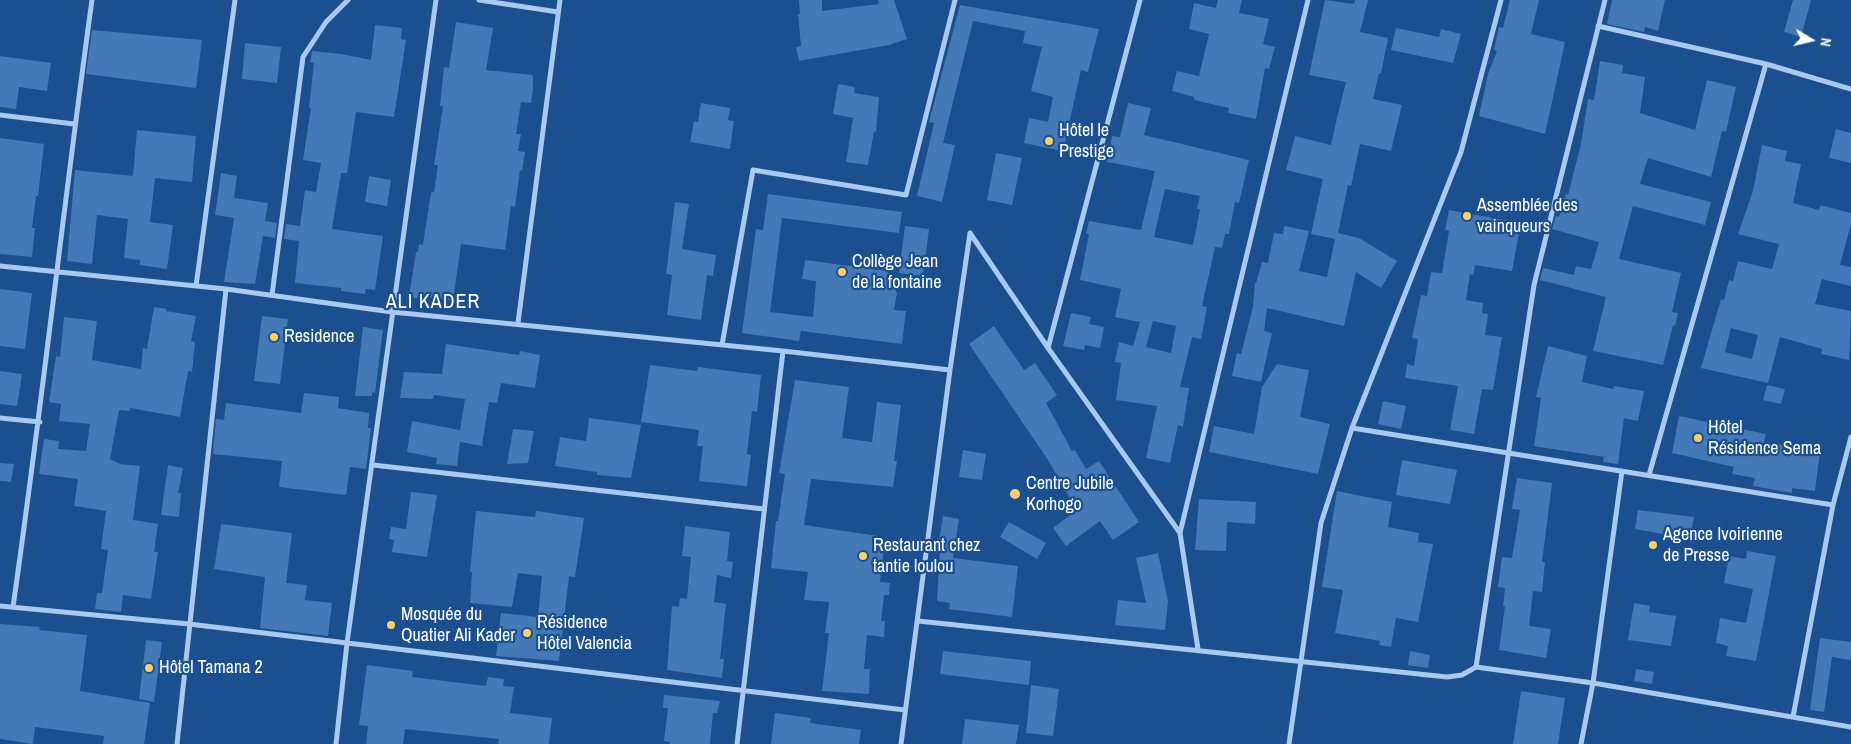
<!DOCTYPE html>
<html>
<head>
<meta charset="utf-8">
<style>
  body { margin:0 }
  #map { position:relative; width:1851px; height:744px; overflow:hidden; background:#1b4f8f; font-family:"Archivo Narrow",sans-serif }
  canvas { display:block }
  .north { position:absolute; left:1786px; top:15px; width:50px; height:50px; -webkit-text-stroke:4px #1b4f8f; paint-order:stroke; rotate:99deg; font-size:14px; font-weight:700; line-height:20px; text-align:center; color:#fff }
  .north::after { content:''; display:block; margin:auto; width:18px; height:22px; background:#fff; clip-path:polygon(50% 0,100% 100%,50% 72%,0 100%) }
</style>
</head>
<body>
<div id="map">
<canvas width="1851" height="744"></canvas>
<div class="north">N</div>
</div>
<script>
const c = document.querySelector('canvas').getContext('2d');
c.lineJoin = 'round';
function paint(path, color) { c.fillStyle = color; c.fill(path, 'evenodd'); }
function strokePath(path, color, width, dash) { c.strokeStyle = color; c.lineWidth = width; c.lineCap = dash ? 'butt' : 'round'; c.setLineDash(dash || []); c.stroke(path); }
function label(font, color, halo, rows, align = 'center') {
  c.font = font + ' "Archivo Narrow",sans-serif'; c.lineWidth = 4.5; c.setLineDash([]); c.textBaseline = 'middle'; c.strokeStyle = halo; c.fillStyle = color; for (const [text, x, y, turn = 0] of rows) {
    c.save(); c.translate(x, y); c.rotate((+turn || 0) * Math.PI / 180); c.textAlign = isNaN(turn) ? turn : align; if (halo) c.strokeText(text, 0, 0); c.fillText(text, 0, 0); c.restore();
  }
}
paint(new Path2D(`
  M799 0H822V11L879 4 878 0H894L907 39 889 45 799 61 796 47 801 46 798 14H800Z
  M1218 0H1242L1239 13 1269 19 1263 44 1275 47 1269 69 1265 68 1256 119 1228 113 1229 108 1194 100V97L1172 91 1177 71 1199 76 1209 34 1189 29 1194 3 1216 8Z
  M1325 0 1354 4 1355 0H1368L1360 32 1388 38 1381 74 1379 73 1373 99 1402 105 1391 151 1360 144 1351 186 1348 185 1338 233 1359 238 1397 261 1381 288 1356 272 1344 326 1267 308 1264 331 1272 333 1261 382 1232 376 1237 353 1241 354 1253 307 1255 283H1256L1262 262 1268 263 1274 233 1283 234 1284 226 1309 231 1299 271 1327 277 1335 239 1311 234 1323 179 1286 170 1295 136 1331 145 1337 118 1346 82 1309 75Z
  M1510 0H1539L1531 34 1565 42 1545 134 1479 116 1488 74 1497 51 1494 50 1499 27 1503 28Z
  M1612 0H1665L1658 31 1645 27 1644 32 1607 24Z
  M1793 0H1811L1801 37 1784 32Z
  M960 5 1099 29 1088 72 1081 70 1063 151 1024 143 1029 118 1048 122 1053 97 1031 91 1042 47 1023 43 1025 31 973 21 943 143 955 145 942 202 917 196 934 123 929 122Z
  M456 22 493 28 486 70 533 75V89L531 103 521 102 516 134H521L518 151 525 152 522 171 520 170 515 207 511 206 505 250 461 244 453 301 428 297V300L409 297 416 252H418L419 244 423 245 431 192H434L438 165H434L443 106H440L444 67 449 68Z
  M375 25 402 28 401 39 406 40 394 117 356 112 347 173H341L332 229 383 236 375 290 366 289 365 294 341 291V288L295 283 299 241 284 239 286 224 300 226 305 190 316 192 321 163 303 160 311 108H309L314 63 310 62 312 51 341 54 371 60Z
  M1396 28 1439 37 1441 29 1461 34 1453 63 1391 50Z
  M92 30 202 40 196 88 86 74Z
  M245 43 281 47 277 83 242 79Z
  M0 56 51 63 47 91 19 87 16 109 0 107Z
  M1600 61 1623 65 1622 73 1645 77 1640 113 1695 130 1707 80 1736 87 1726 132 1722 131 1711 177 1648 158 1640 184 1711 202 1705 225 1633 206 1619 259 1681 273 1672 312 1678 313 1675 326 1673 325 1663 365 1593 351 1606 297 1540 280 1543 268 1574 275 1576 266 1591 269 1599 242 1552 229 1556 216 1559 217 1566 194 1568 195 1581 144 1588 99 1594 100Z
  M838 84 855 87 854 93 879 97 876 132 874 131 868 165 846 162 853 118 833 114Z
  M701 103 730 108 728 120 734 121 730 149 690 142 694 121 698 122Z
  M1128 103 1151 108 1144 135 1249 160 1239 203 1235 202 1229 234H1225L1222 248 1215 247 1202 306 1207 307 1201 339 1192 337 1180 387 1189 388 1183 427 1178 425 1170 463 1146 458 1157 406 1116 400 1121 363 1115 362 1119 342 1133 346 1140 322 1115 317 1121 289 1080 280 1089 234H1086L1089 221 1141 230 1155 171 1107 162 1112 136 1120 137ZM1165 189 1200 196 1197 209H1200L1193 245 1154 237ZM1153 321 1176 326 1171 353 1146 347Z
  M1836 129 1851 133V163L1829 158Z
  M137 130 196 136 192 182 155 178 150 222 173 225 167 269 140 265V260L124 258 128 219 97 215 92 264 67 261 75 170 133 176Z
  M0 138 44 144 38 196H36L32 228H35L32 257 0 254Z
  M1762 145 1787 151 1785 161 1801 164 1793 203 1819 210 1820 205 1851 213V224L1840 265 1851 267V286L1822 279 1815 304 1851 311 1849 360 1821 354 1822 349 1780 337 1768 383 1701 368 1721 299 1724 300 1729 280 1733 281 1738 261 1772 269 1779 244 1738 234 1753 191ZM1731 328 1758 335 1752 359 1725 352Z
  M996 153 1022 158 1012 205 987 200Z
  M221 173 237 176 234 198 268 203 265 221 277 223 275 238 263 236 255 284 224 282 234 218 215 215Z
  M369 176 391 180 387 206 365 202Z
  M768 194 902 212 899 233 782 218 770 312 813 317 816 281 802 279 805 260 887 271 897 293 894 310 906 311 902 344 801 331 799 341 742 333 756 229 763 230Z
  M675 202 689 204 682 249 716 255 713 276 707 275 701 320 667 315 672 275 666 274Z
  M1449 210 1521 223 1512 271 1475 265 1473 275 1470 274 1466 300 1483 303 1482 313 1488 314 1485 335 1502 337 1493 390 1482 389 1474 434 1450 430 1458 386 1405 378 1407 364 1414 366 1418 339 1412 338 1421 295 1427 296 1431 272 1442 273 1449 231 1445 230Z
  M905 226 929 229 923 276 899 273Z
  M0 289 32 293 25 349 0 346Z
  M154 307 167 309 166 311 196 316 191 341 195 342 192 372 188 371 180 417 130 408V411L119 410 110 459 120 464 140 466 133 520 158 524 154 552H158L151 599 123 595 121 612 95 609 97 593H102L108 550 101 549 106 511 74 506 78 479 39 474 44 439 59 441 58 449 86 451 90 424 59 421 61 404 49 402 56 356 60 357 64 317 97 321 92 360 141 369 143 348 147 349Z
  M1071 313 1091 317 1089 324 1104 327 1100 348 1085 345 1084 350 1063 346Z
  M262 316 288 319 280 384 254 381Z
  M994 326 1024 370 1035 363 1057 395 1046 403 1072 451 1075 450 1086 469 1099 461 1139 522 1113 540 1100 521 1066 546 1053 528 1077 510 1046 457 969 344Z
  M363 327 383 330 375 393 372 392V396H355Z
  M446 344 519 355 520 351 540 355 535 388 501 383 497 403 489 402 482 446 460 442 457 466 436 464 437 458 407 452 412 421 460 430 465 399 434 395 433 399 400 398 404 372 442 374Z
  M1548 346 1587 356 1582 382 1613 389 1614 386 1644 391 1638 421 1624 418 1618 464 1603 462 1604 457 1534 446 1541 398 1536 397Z
  M1277 364 1309 370 1300 417 1330 424 1318 474 1209 452 1214 426 1254 434 1262 387Z
  M650 365 697 371 698 367 761 375 757 412 752 411 747 454 751 455 747 486 699 481 703 446H697L699 430 641 422Z
  M0 371 22 374 17 406 0 404Z
  M795 380 849 387 842 438 872 442 877 402 901 405 894 461H897L893 487 811 479 804 525 878 536 876 546 884 547 880 582 890 583 889 595H884L881 621H885L884 637 867 635 864 669H870L869 694 822 691 829 633H825L829 602 804 600 808 572 771 568 776 521H778L785 474 779 473Z
  M1767 385 1785 389 1781 404 1763 400Z
  M304 393 339 397 338 408 369 413 368 428H371L366 469 350 467 346 495 279 487 282 461 213 454 216 419 224 420 226 403 301 413Z
  M1383 401 1406 406 1401 429 1378 424Z
  M1679 416 1766 434 1764 442 1820 451 1815 491 1792 488V493L1753 486 1755 478 1732 474 1734 467 1672 453Z
  M589 418 641 425 631 478 597 475V472L555 466 560 437 586 441Z
  M513 429 534 431 528 463 507 464Z
  M963 450 986 454 982 480 959 477Z
  M1402 460 1457 470 1450 504 1396 495Z
  M0 463 14 464 11 482 0 481Z
  M168 465 183 468 178 493H181L179 517 161 515Z
  M1517 478 1552 483 1542 562H1545L1542 592 1533 591 1529 626 1551 629 1546 658 1499 650 1505 606H1503L1505 588 1498 587 1502 557 1512 558 1520 510 1512 509Z
  M1337 491 1392 502 1388 527 1419 533 1418 542 1433 544 1418 622 1396 618 1391 647 1379 645 1380 641 1335 633 1343 590 1322 587Z
  M411 492 437 495 427 557 392 552 394 540 389 539 391 527 406 529Z
  M1199 499 1256 502 1255 524 1227 522 1226 551 1195 550Z
  M1638 510 1694 517 1690 539 1635 529Z
  M476 511 535 517 536 511 584 518 575 577 569 576 559 661 496 656 501 613 538 617 542 576 518 573 512 607 470 603 472 572H470Z
  M943 516 959 519 953 558 1018 566 1012 617 949 609 950 603 937 601 940 547H938Z
  M1009 522 1046 543 1037 559 1000 537Z
  M221 524 292 533 286 583 307 585 305 600 332 603 328 636 260 628 265 577 214 569Z
  M685 526 730 532 727 561 733 562 731 578 717 575 714 602 726 604 720 659H724L722 678 667 670 672 606 679 607 680 598 687 599 691 557 682 556Z
  M1747 551 1776 556 1756 661 1726 656 1728 646 1716 643 1720 618 1746 623 1753 589 1724 583 1729 556 1746 559Z
  M1158 553 1168 601 1165 630 1115 625 1118 600 1146 603 1136 558Z
  M1634 603 1650 606 1649 612 1676 616 1671 646 1628 640Z
  M0 624 40 627 39 630 87 635 80 691 150 703 144 744H103L104 736 35 727 33 744 0 739Z
  M1820 638 1851 642V660L1832 657 1824 712 1810 710Z
  M146 640 162 642 154 702 139 699Z
  M943 651 1031 661 1029 685 940 674Z
  M1410 651 1430 655 1428 668 1408 665Z
  M367 665 413 671 412 677 486 686 488 677 504 679 503 686 514 687 510 713 552 718 549 744H498L499 739 405 729 403 744H366L368 726 359 725Z
  M1636 669 1654 672 1652 684 1634 681Z
  M1031 685 1059 689 1053 736 1026 733Z
  M1521 691 1565 698 1558 744H1513Z
  M664 695 720 701 717 713H713L710 744H670V742L664 741 668 708H663Z
  M775 713 811 718 810 723 861 730 859 744H771Z
  M965 719 1019 725 1016 744H962Z`), '#4478b7');
strokePath(new Path2D(`
  M479 0 558 12
  M1598 26 1766 64 1851 89
  M0 115 74 124
  M970 233 1048 348 1180 533
  M0 266 226 289 392 312 783 351 950 370
  M196 286 235 0
  M272 295 303 57 326 22 348 0
  M518 323 560 0
  M722 345 753 170 906 195 955 0
  M1048 348 1140 0
  M0 418 40 422
  M1352 428 1833 505
  M373 465 764 509
  M1649 475 1766 64
  M0 606 189 624 905 710
  M13 607C42 405 64 202 92 0
  M918 621 1447 677 1462 675 1476 667 1593 683 1851 727
  M1198 649 1180 533 1308 0
  M1476 667 1534 285 1605 0
  M1793 717 1833 505 1851 437
  M177 744 226 289
  M336 744 347 643 436 0
  M737 744 783 351
  M901 744 950 370 970 233
  M1289 744 1321 523 1352 428 1461 152 1501 0
  M1581 744 1593 683 1622 471`), '#a9c9ee', 5);
for (const [x, y, r, color] of [
  [1049,141,5,"#ffd166"],
  [1467,216,5,"#ffd166"],
  [842,272,5,"#ffd166"],
  [274,337,5,"#ffd166"],
  [1698,438,5,"#ffd166"],
  [1015,494,6,"#ffd166"],
  [1653,545,5,"#ffd166"],
  [863,556,5,"#ffd166"],
  [391,625,5,"#ffd166"],
  [527,633,5,"#ffd166"],
  [149,668,5,"#ffd166"]
]) { const dot = new Path2D(); dot.arc(x, y, r, 0, 2 * Math.PI); c.fillStyle = color; c.fill(dot); strokePath(dot, '#1b4f8f', 2); }
label('18px', '#fff', '#1b4f8f', [
  ["Hôtel le",1059,131],
  ["Prestige",1059,152],
  ["Assemblée des",1477,206],
  ["vainqueurs",1477,227],
  ["Collège Jean",852,262],
  ["de la fontaine",852,283],
  ["Residence",284,337],
  ["Hôtel",1708,428],
  ["Résidence Sema",1708,449],
  ["Centre Jubile",1026,484],
  ["Korhogo",1026,505],
  ["Agence Ivoirienne",1663,535],
  ["de Presse",1663,556],
  ["Restaurant chez",873,546],
  ["tantie loulou",873,567],
  ["Mosquée du",401,615],
  ["Quatier Ali Kader",401,636],
  ["Résidence",537,623],
  ["Hôtel Valencia",537,644],
  ["Hôtel Tamana 2",159,668]
], 'left');
c.letterSpacing = '1px';
label('20px', '#fff', '#1b4f8f', [
  ["ALI KADER",433,303]
]);
c.letterSpacing = '0px';
</script>
</body>
</html>
